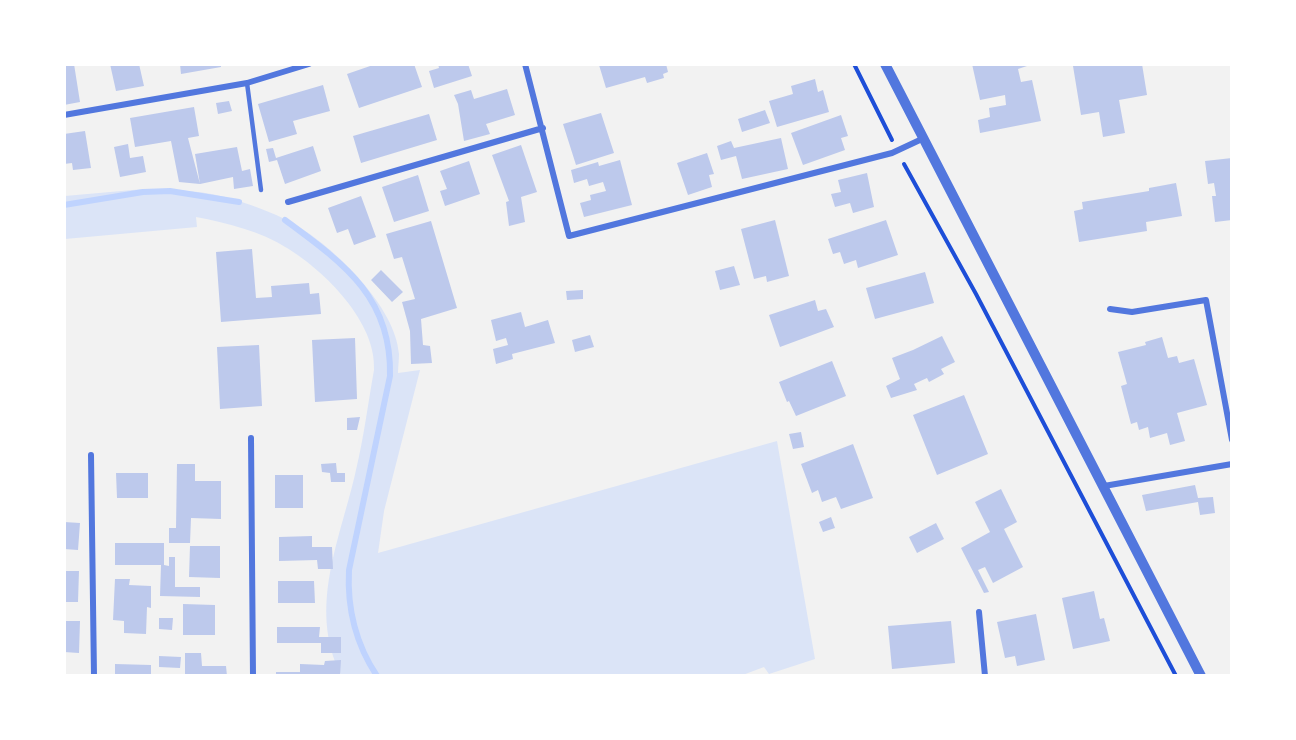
<!DOCTYPE html>
<html>
<head>
<meta charset="utf-8">
<style>
  body { margin:0 }
  #map { position:relative; width:1296px; height:740px; overflow:hidden; background:#f2f2f2; font-family:"Open Sans",sans-serif }
  canvas { display:block }
  .frame { position:absolute; inset:0; border:66px solid #fff; pointer-events:none }
</style>
</head>
<body>
<div id="map">
<canvas width="1296" height="740"></canvas>
<div class="frame"></div>
</div>
<script>
const c = document.querySelector('canvas').getContext('2d');
c.lineJoin = 'round';
function paint(path, color) { c.fillStyle = color; c.fill(path, 'evenodd'); }
function strokePath(path, color, width, dash) { c.strokeStyle = color; c.lineWidth = width; c.lineCap = dash ? 'butt' : 'round'; c.setLineDash(dash || []); c.stroke(path); }
paint(new Path2D(`
  M144 189C174 189 208 191 236 200 257 207 280 215 299 227 337 250 396 308 399 354 399 360 398 367 398 373L420 370 384 511 378 553 777 441 815 659 769 674 764 667 740 676 341 675C307 607 341 538 356 470 364 437 368 403 374 370 377 323 325 271 287 248 260 231 227 223 196 217L197 227 65 239V196Z`), '#dbe4f7');
strokePath(new Path2D(`
  M64 205 143 192 170 191 239 202
  M285 220C343 263 392 297 390 376L349 570C347 608 355 643 377 676`), '#bfd3fe', 6);
paint(new Path2D(`
  M64 64H74L80 102 64 105Z
  M110 64H139L144 86 116 91Z
  M180 64H221V67L181 74Z
  M376 64H414L422 87 359 108 347 74Z
  M438 64H468L472 76 434 88 429 71 439 68Z
  M666 64 668 72 663 74 664 78 647 83 645 77 606 88 599 65Z
  M972 64H1033L1018 69 1021 82 1032 80 1041 121 980 133 978 120 990 117 989 108 1006 105 1005 95 980 100Z
  M1079 64H1127L1128 66 1142 64 1147 95 1119 100 1125 133 1103 137 1099 112 1081 115 1073 66Z
  M815 79 818 92 823 90 829 112 777 127 769 101 793 94 791 86Z
  M323 85 330 111 293 121 297 134 269 142 258 104Z
  M507 89 515 115 486 124 490 134 464 141 458 104 454 95 471 90 474 99Z
  M229 101 232 111 218 114 216 103Z
  M194 107 199 136 188 138 200 184 179 182 171 141 135 147 130 118Z
  M765 110 770 123 742 132 738 119Z
  M601 113 614 153 576 165 563 124Z
  M429 114 437 140 361 163 353 136Z
  M841 115 848 136 841 138 845 150 803 165 791 133Z
  M85 131 91 168 73 170 72 163 64 164V134Z
  M781 138 788 169 742 179 736 156 721 160 717 146 731 141 734 148Z
  M128 144 130 158 143 156 146 172 120 177 114 147Z
  M521 145 537 192 521 197 525 222 509 226 506 202 509 201 492 155Z
  M313 146 321 171 285 184 277 160 269 162 266 149 273 148 276 158Z
  M237 147 242 171 250 169 253 186 234 189 233 177 200 184 195 154Z
  M707 153 714 174 709 175 712 187 688 195 677 163Z
  M1232 158V220L1215 222 1212 196H1216L1214 183 1208 184 1205 161Z
  M620 160 632 205 584 217 580 203 591 200 590 195 606 191 603 182 589 186 587 179 574 183 571 170 598 162 599 166Z
  M469 161 480 194 445 206 440 191 447 189 440 171Z
  M867 173 874 207 853 213 850 203 835 207 831 194 841 192 838 180Z
  M418 175 429 211 394 222 382 187Z
  M1176 183 1182 216 1146 222 1147 231 1079 242 1074 211 1083 209 1082 202 1149 191V188Z
  M361 196 376 237 354 245 348 229 337 233 328 208Z
  M775 220 789 276 767 282 766 276 754 279 741 229Z
  M886 220 898 255 858 268 856 260 844 264 840 252 833 254 828 239Z
  M431 221 457 308 421 319 423 345 430 346 432 363 411 364 410 331 402 302 415 299 402 257 394 259 386 234Z
  M252 249 256 298 272 297 271 286 309 283 310 294 319 293 321 314 221 322 216 252Z
  M734 266 740 285 720 290 715 271Z
  M381 270 403 292 392 302 371 280Z
  M925 272 934 303 875 319 866 288Z
  M583 290V299L567 300 566 291Z
  M815 300 818 311 826 309 834 327 780 347 769 315Z
  M521 312 525 327 548 320 555 343 512 354 513 359 496 364 493 349 508 345 506 338 496 341 491 320Z
  M590 335 594 347 575 352 572 340Z
  M942 336 955 362 941 369 944 374 929 382 927 378 914 384 917 390 891 398 886 386 900 379 892 358 913 350Z
  M1162 337 1168 358 1177 356 1179 363 1194 359 1207 405 1177 413 1185 441 1170 445 1167 433 1150 438 1148 427 1139 430 1137 422 1131 424 1121 386 1127 384 1118 352 1146 345 1145 342Z
  M355 338 357 399 315 402 312 340Z
  M259 345 262 406 220 409 217 347Z
  M832 361 846 396 796 416 789 401 787 402 779 382Z
  M964 395 988 454 937 475 913 415Z
  M360 417 357 430H347V418Z
  M801 432 804 447 793 449 789 434Z
  M853 444 873 498 841 509 836 497 822 502 818 490 812 493 801 464Z
  M336 463 337 473H345V482H331L330 473 322 472 321 464Z
  M177 464H195V481H221V519L191 518 190 543H169V528H176Z
  M116 473H148V498H117Z
  M275 475H303V508H275Z
  M1195 485 1198 498 1213 497 1215 513 1200 515 1198 502 1146 511 1142 495Z
  M1001 489 1017 522 1004 529 1023 567 993 583 985 567 978 570 989 592 984 593 961 548 990 532 975 502Z
  M831 517 835 528 823 532 819 522Z
  M64 522 80 523 78 550 64 549Z
  M936 523 944 539 917 553 909 537Z
  M312 536V547H332L333 569H318L317 560 279 561V537Z
  M115 543H164V565L169 566V557H175V587H200V597L160 596 161 565H115Z
  M190 546H220V578L189 577Z
  M64 571H79L78 602H64Z
  M115 579H130L129 585 151 586V608L147 607 146 634 124 633V621L113 620Z
  M278 581H314L315 603H278Z
  M1094 591 1100 619 1104 618 1110 641 1073 649 1062 598Z
  M183 604 215 605V635H183Z
  M1036 614 1045 660 1017 666 1015 656 1005 658 997 622Z
  M159 618H173L172 630 159 629Z
  M64 621H80L79 653 64 652Z
  M951 621 955 663 892 669 888 626Z
  M277 627H320L319 637H341V653H321V643H277Z
  M185 653H201L202 666H226L227 676H185Z
  M159 656 181 657 180 668 159 667Z
  M341 660 340 676H276V672H300V664L324 665 325 661Z
  M115 664 151 665V676H115Z`), '#bdc9ec');
strokePath(new Path2D(`
  M854 64 892 140
  M904 164 976 294 1176 676`), '#1d4ed8', 4);
strokePath(new Path2D(`
  M247 83 261 190`), '#5277de', 4.5);
strokePath(new Path2D(`
  M525 64 569 236 892 153 922 139
  M64 115 247 83 309 64
  M288 202 543 128
  M1110 309 1132 312 1206 300 1232 440
  M251 438 253 676
  M91 455 94 676
  M1104 486 1232 464
  M979 612 985 676`), '#5277de', 6);
strokePath(new Path2D(`
  M885 64 1201 676`), '#5277de', 10);
</script>
</body>
</html>
